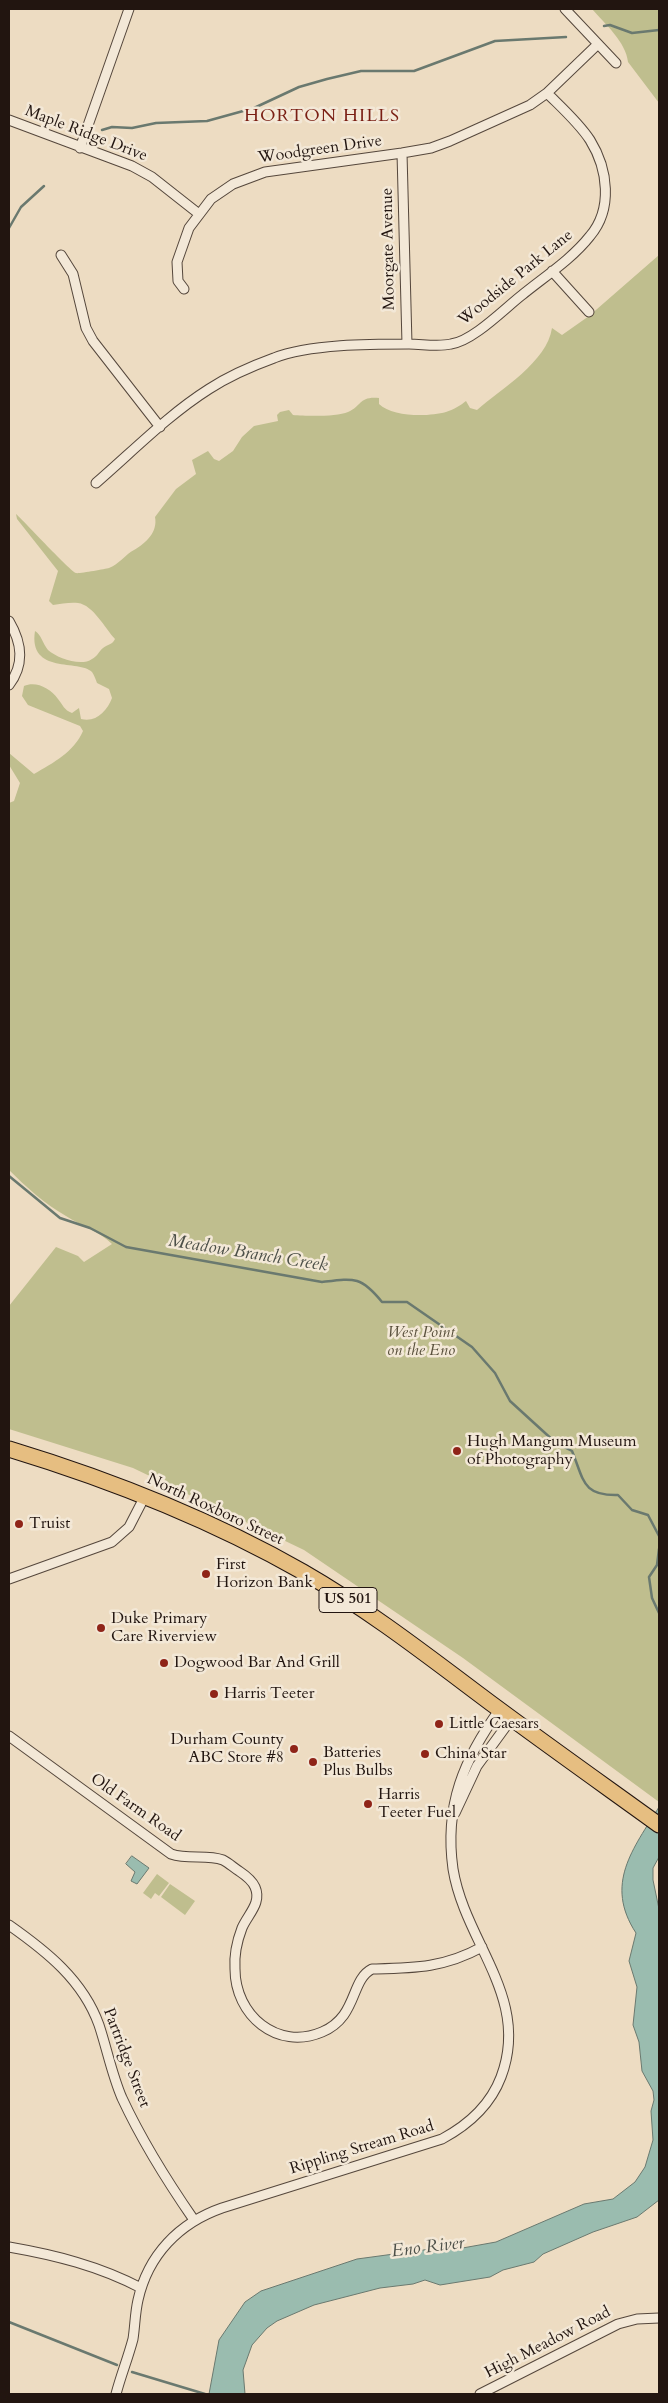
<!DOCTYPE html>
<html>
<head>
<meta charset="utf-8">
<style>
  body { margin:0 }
  #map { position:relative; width:668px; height:2403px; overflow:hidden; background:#eddcc2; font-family:Cardo,serif }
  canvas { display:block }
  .frame { position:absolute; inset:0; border:10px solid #221510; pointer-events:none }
</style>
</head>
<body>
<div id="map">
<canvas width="668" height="2403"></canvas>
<div class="frame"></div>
</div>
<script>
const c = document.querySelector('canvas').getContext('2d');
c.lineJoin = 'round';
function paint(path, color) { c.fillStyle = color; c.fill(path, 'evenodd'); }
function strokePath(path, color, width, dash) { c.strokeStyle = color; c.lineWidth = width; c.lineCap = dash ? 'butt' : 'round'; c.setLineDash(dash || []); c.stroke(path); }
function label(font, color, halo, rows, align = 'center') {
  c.font = font + ' Cardo,serif'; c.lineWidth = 5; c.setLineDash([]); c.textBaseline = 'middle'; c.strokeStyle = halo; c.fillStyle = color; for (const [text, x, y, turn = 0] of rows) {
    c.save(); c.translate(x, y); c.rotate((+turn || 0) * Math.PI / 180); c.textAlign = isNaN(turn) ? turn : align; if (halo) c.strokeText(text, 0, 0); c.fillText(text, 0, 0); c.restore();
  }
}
paint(new Path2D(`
  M592 9H659V103L628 62C626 42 605 24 592 9Z
  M659 255V1802L463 1658 304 1550 133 1468 9 1429V1306L56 1247 78 1256 84 1262 112 1244C99 1231 81 1226 66 1216 45 1204 26 1187 9 1170V803L14 801 20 783 9 765V753L34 774C53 763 74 752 83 731L80 726 28 705 22 696 24 686C36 681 50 688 58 699 63 705 64 710 72 713L79 708 81 719C96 723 107 711 112 698L109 689 97 683C96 680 94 675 92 672 80 659 28 675 35 631 41 634 43 644 48 650 57 658 81 667 92 659 97 657 99 651 103 648 108 644 112 645 115 639 105 628 93 605 78 603 70 602 61 604 53 605L49 601 58 571 17 519 16 514C25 522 71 572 76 573 78 574 105 569 109 568 118 565 126 554 134 550 146 543 158 532 155 517L176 489 196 474 192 460 208 451 214 459 219 461 233 451 242 437 254 426 278 421 277 415 280 412 289 410 293 415C305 416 337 417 348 412 362 406 359 396 379 398V404C392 417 428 417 446 412 453 410 461 405 466 401L470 408 477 410C501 389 547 362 552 328L562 335 589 316Z
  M157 1874 169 1883 159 1896 155 1893 151 1899 143 1893Z
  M170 1884 195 1901 185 1915 161 1897Z`), '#bfbe8e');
const water = new Path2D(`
  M659 1807V1857L653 1868V1880L659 1909V2200L637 2217 593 2232 543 2254 534 2262 503 2270 490 2277 440 2285 425 2280 413 2284 380 2288 314 2305 277 2321 267 2328 252 2345 243 2370 245 2394H209L219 2340 245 2302 261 2291 357 2259 431 2249H457L496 2242 584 2204 613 2199 635 2182 645 2167 653 2140 651 2111 654 2100 653 2091 642 2071 639 2042 633 2025 637 1987 629 1961 636 1933C604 1884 633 1849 659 1807Z
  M132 1856 149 1868 137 1884 131 1881 135 1872 126 1864Z`);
paint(water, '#9abcaf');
strokePath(water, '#6a796f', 1);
strokePath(new Path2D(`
  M604 26 610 25 632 33 659 30
  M102 130 112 127 132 128 156 123 207 121 254 108 299 87 327 79 361 71H414L495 41 566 37
  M9 228 21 207 44 186
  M9 1176 60 1218 90 1228 126 1247 322 1282C354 1278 361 1276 382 1302H407L472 1347 495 1373 510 1401 556 1443 572 1451C584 1480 582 1496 618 1495L632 1510 648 1515 659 1536
  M659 1549 657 1565 649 1577 652 1598 659 1613
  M9 2322 117 2365
  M132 2372 205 2394`), '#6a796f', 2.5);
const minor = new Path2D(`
  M565 9 616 63
  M9 120 132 166 152 177 199 214
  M80 148 129 9
  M402 153 407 344
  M61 255 73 274 86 328 93 341 160 427
  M552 271 589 312
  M184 289 178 281 177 262 189 228 211 199 233 184 265 172 402 153 431 148 450 141 530 105 547 93 598 44
  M96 483C133 451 168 415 209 389 229 376 252 366 274 358 309 344 371 344 409 344 422 344 438 347 451 344 473 341 504 309 522 295 544 277 572 259 590 236 613 209 608 169 590 140 579 123 561 107 547 93
  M9 621C22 643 25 664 9 685
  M9 1579 112 1542 129 1527 145 1496
  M9 1736 171 1854C188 1860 207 1854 223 1860 229 1863 234 1868 239 1871 245 1875 252 1880 255 1887 262 1903 248 1914 242 1928 237 1941 234 1955 235 1969 235 2015 277 2051 322 2032 358 2017 350 1980 372 1969 414 1968 444 1968 482 1947
  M455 1813 477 1766 512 1718
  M9 1925C46 1951 83 1980 99 2025 107 2049 112 2075 122 2098 142 2141 167 2181 194 2220
  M9 2247C55 2255 99 2266 141 2288
  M116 2394C121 2375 128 2358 133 2339 135 2326 135 2313 138 2300 148 2255 179 2223 222 2208L442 2139C468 2125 490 2106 501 2077 531 1998 465 1943 453 1869 444 1805 464 1759 500 1709
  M480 2394 618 2324 637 2319 659 2318`);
const trunk = new Path2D(`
  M9 1449C111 1480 210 1519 303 1572 371 1611 433 1660 496 1707 550 1747 605 1786 659 1825`);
strokePath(minor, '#55473c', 11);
strokePath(trunk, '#221510', 17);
strokePath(minor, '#f3e8d7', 9);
strokePath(trunk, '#e6be81', 15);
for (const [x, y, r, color] of [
  [457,1451,5,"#8f2418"],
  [19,1524,5,"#8f2418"],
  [206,1574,5,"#8f2418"],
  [101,1628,5,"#8f2418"],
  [164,1663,5,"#8f2418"],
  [214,1694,5,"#8f2418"],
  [439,1724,5,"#8f2418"],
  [294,1749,5,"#8f2418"],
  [425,1754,5,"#8f2418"],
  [313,1762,5,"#8f2418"],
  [368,1804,5,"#8f2418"]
]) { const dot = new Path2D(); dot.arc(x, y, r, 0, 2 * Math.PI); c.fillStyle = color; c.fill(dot); strokePath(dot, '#f3e8d7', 2); }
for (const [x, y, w] of [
  [348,1600,58]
]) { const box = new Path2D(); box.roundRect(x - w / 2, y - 12.5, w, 25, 4); c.fillStyle = '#f3e8d7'; c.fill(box); strokePath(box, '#221510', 1); }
label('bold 15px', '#221510', null, [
  ["US 501",348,1600]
]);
label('16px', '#221510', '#f3e8d7', [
  ["Maple Ridge Drive",86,134,21],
  ["Woodgreen Drive",320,150,-8],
  ["Moorgate Avenue",389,249,-91],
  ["Woodside Park Lane",516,278,-39],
  ["North Roxboro Street",215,1510,25],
  ["Old Farm Road",135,1808,35],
  ["Partridge Street",126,2058,69],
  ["Rippling Stream Road",362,2148,-17],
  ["High Meadow Road",548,2343,-27]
]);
label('italic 16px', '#59503c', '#f3e8d7', [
  ["West Point",421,1333],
  ["on the Eno",421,1351]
]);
label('16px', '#221510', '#f3e8d7', [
  ["Hugh Mangum Museum",467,1442],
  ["of Photography",467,1460],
  ["Truist",29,1524],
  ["First",216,1565],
  ["Horizon Bank",216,1583],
  ["Duke Primary",111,1619],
  ["Care Riverview",111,1637],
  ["Dogwood Bar And Grill",174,1663],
  ["Harris Teeter",224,1694],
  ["Little Caesars",449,1724],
  ["Durham County",284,1740,"right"],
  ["ABC Store #8",284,1758,"right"],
  ["Batteries",323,1753],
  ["Plus Bulbs",323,1771],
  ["China Star",435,1754],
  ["Harris",378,1795],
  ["Teeter Fuel",378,1813]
], 'left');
c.letterSpacing = '1px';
label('18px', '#7a1f14', '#f3e8d7', [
  ["HORTON HILLS",322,117]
]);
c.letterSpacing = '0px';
label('italic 18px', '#4c4f48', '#f3e8d7', [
  ["Meadow Branch Creek",248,1254,9],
  ["Eno River",428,2248,-7]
]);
</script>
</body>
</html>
